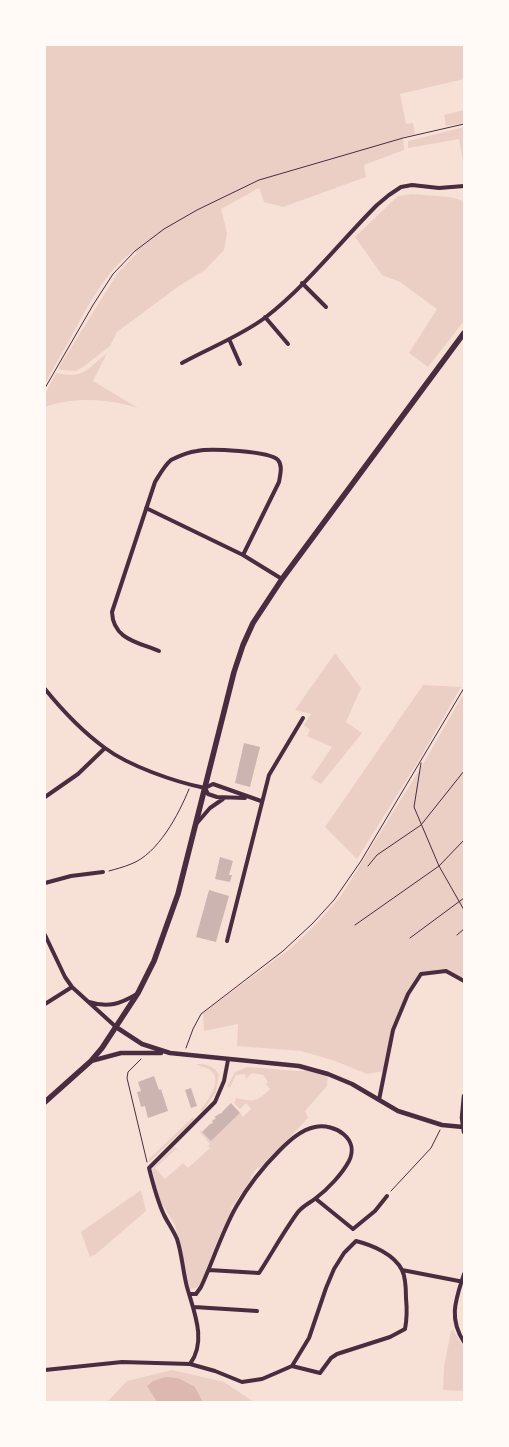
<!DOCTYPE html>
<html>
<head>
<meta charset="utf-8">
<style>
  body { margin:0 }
  #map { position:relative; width:509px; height:1447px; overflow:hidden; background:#f7e1d7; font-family:Commissioner,sans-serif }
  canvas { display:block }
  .frame { position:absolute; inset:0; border:46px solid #fffaf5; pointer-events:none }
</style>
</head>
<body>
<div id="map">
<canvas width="509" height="1447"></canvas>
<div class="frame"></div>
</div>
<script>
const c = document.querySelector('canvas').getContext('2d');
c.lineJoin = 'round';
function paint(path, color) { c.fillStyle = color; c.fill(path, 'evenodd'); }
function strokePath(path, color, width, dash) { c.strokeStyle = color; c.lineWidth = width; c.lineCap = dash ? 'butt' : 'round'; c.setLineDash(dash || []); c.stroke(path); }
paint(new Path2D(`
  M45 45H464V79L400 94 406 124 413 123 415 134 403 137 404 150 364 165 366 177 283 207 264 202 259 188 221 209 227 233 224 250 205 270 179 286 117 332 110 346 83 367 76 371 60 370 59 367 117 274 137 253 135 251C107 266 83 315 68 343 60 357 52 370 45 384Z
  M464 110V123L446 126 444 115Z
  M464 127V167L459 139 408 148V141Z
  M412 194 450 197 464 201V321L428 367 409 353 437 309 400 282 382 275 355 237 398 196Z
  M107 353 93 381 138 408C110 399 73 396 45 407V394L56 373C84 379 86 370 107 353Z
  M335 653 361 688 346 722 362 733 321 784 311 778 332 747 307 736 310 730 304 725 311 714 295 710Z
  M423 685 461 687 419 760 357 859 325 827Z
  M464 693V981L446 971 421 974C399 1007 393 1032 385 1071L367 1074 335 1061 301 1051 237 1046 238 1024 204 1031 203 1013 291 948 316 924 341 896 423 764Z
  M196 1064C205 1064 213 1065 219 1074L216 1092 203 1111 200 1110C207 1102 224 1080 210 1070 206 1067 200 1067 196 1064Z
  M247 1067 297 1071H304L306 1068 328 1074 327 1086 305 1111 308 1118 262 1167 257 1168 251 1177V1180L231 1208 232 1211 219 1236 200 1286 196 1288 190 1289 175 1225 159 1199 152 1169 175 1147 182 1154 176 1149 155 1168 165 1179 183 1163 188 1168 210 1148 208 1146 210 1144 200 1132 202 1130V1132L211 1141 240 1113 243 1117 251 1109 246 1103 240 1109 234 1103 236 1098C255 1102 256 1102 270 1089L266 1084 268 1082 263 1075 252 1073 246 1079 245 1074 236 1075 230 1087H227L235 1072Z
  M193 1117 194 1120 149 1162V1159Z
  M141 1190 146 1211 96 1254 90 1257 81 1232Z
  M453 1330 464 1347V1391L443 1390 444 1367 451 1331Z
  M172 1370 224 1382 254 1402H203L195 1387 147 1386 157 1402H107L127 1381Z`), '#ebcfc5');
paint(new Path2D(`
  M166 1377 178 1378 195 1387 203 1402H157L147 1386 153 1381Z`), '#dcb8b0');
paint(new Path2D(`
  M244 743 260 747 250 787 235 783Z
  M220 857 233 861 229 875H232L230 882 215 879Z
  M209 890 229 896 216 942 196 937Z
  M154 1076 159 1090 161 1089 168 1111 148 1118 145 1106 141 1107 137 1092 141 1091 138 1082Z
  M191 1088 197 1106 191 1108 185 1090Z
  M231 1103 240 1113 211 1141 202 1132 211 1123 212 1124 213 1123 212 1121 216 1118 214 1117 221 1113 222 1114V1112Z`), '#ccb4b1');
strokePath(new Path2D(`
  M45 388 93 305 113 274 135 251 164 229 197 210 259 180 403 138 464 124
  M421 763 414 807 439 866 464 910
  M368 866 377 855 421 825 464 771
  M109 871C116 869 124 867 131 864 158 854 179 814 189 789
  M355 925 439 866 464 840
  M457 935 464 929
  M410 938 464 898
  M186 1048 193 1029 201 1014 283 951 313 923 334 900 361 861 464 688
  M141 1059 128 1072 127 1078 147 1162
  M391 1191 431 1148 440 1130`), '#4a2c40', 1);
strokePath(new Path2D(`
  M302 283 326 307
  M265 317 288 344
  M229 339 240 364
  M182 363C209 348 241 336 266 317 307 285 340 242 377 205L389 195 401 187 412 185 439 188 464 186
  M146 508 243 555 282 579
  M159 651C137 642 113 639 112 612L155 482C160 474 164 466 171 460 179 456 189 452 197 451 209 448 270 451 278 460 283 466 280 475 279 482L243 555
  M45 689C62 710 83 732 105 748 129 766 175 782 205 788
  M205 788 213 784 261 801
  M205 788 208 794 217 797 245 798
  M45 797 78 774 105 748
  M197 823 210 808 223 799
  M45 883 71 876 103 872
  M45 935 65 977 72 987 116 1027
  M227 941 269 775 303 718
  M89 1002C108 1008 120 1004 137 994
  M45 1004 72 987
  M379 1100 393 1030 408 994 421 974 446 971 464 981
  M316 1199 353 1229
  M353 1229 375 1211 387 1196
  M402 1270 464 1282
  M464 1274C456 1299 448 1318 464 1342
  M189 1294H196L201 1287C213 1261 222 1232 236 1207 248 1186 264 1166 280 1150 290 1140 301 1130 315 1127 335 1123 360 1139 349 1161 342 1174 328 1189 316 1198 310 1203 304 1205 298 1212 284 1231 272 1253 259 1273L209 1270
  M194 1307 257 1311
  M190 1364C207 1341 194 1312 187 1287 183 1272 182 1254 177 1239 173 1230 168 1223 164 1215 157 1200 153 1184 149 1168L215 1102 224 1081 228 1060
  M45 1370 122 1362 190 1364 215 1371 242 1382 262 1379 276 1373 292 1366 309 1338 326 1288 334 1269 344 1253 356 1241C372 1245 394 1254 402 1270 406 1278 406 1289 406 1298 407 1308 407 1319 405 1329L390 1337 337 1354 331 1358 320 1373 292 1366`), '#4a2c40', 4);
strokePath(new Path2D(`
  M116 1027 142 1044 170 1053 299 1066 328 1074 352 1084 398 1111 442 1125 463 1127
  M91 1061 121 1053H161
  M464 1096 462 1118 464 1132`), '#4a2c40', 4.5);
strokePath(new Path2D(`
  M45 1102 91 1061 102 1048 138 993 154 961 178 894 234 672 243 645 253 623 282 579 464 333`), '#4a2c40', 5.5);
</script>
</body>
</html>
